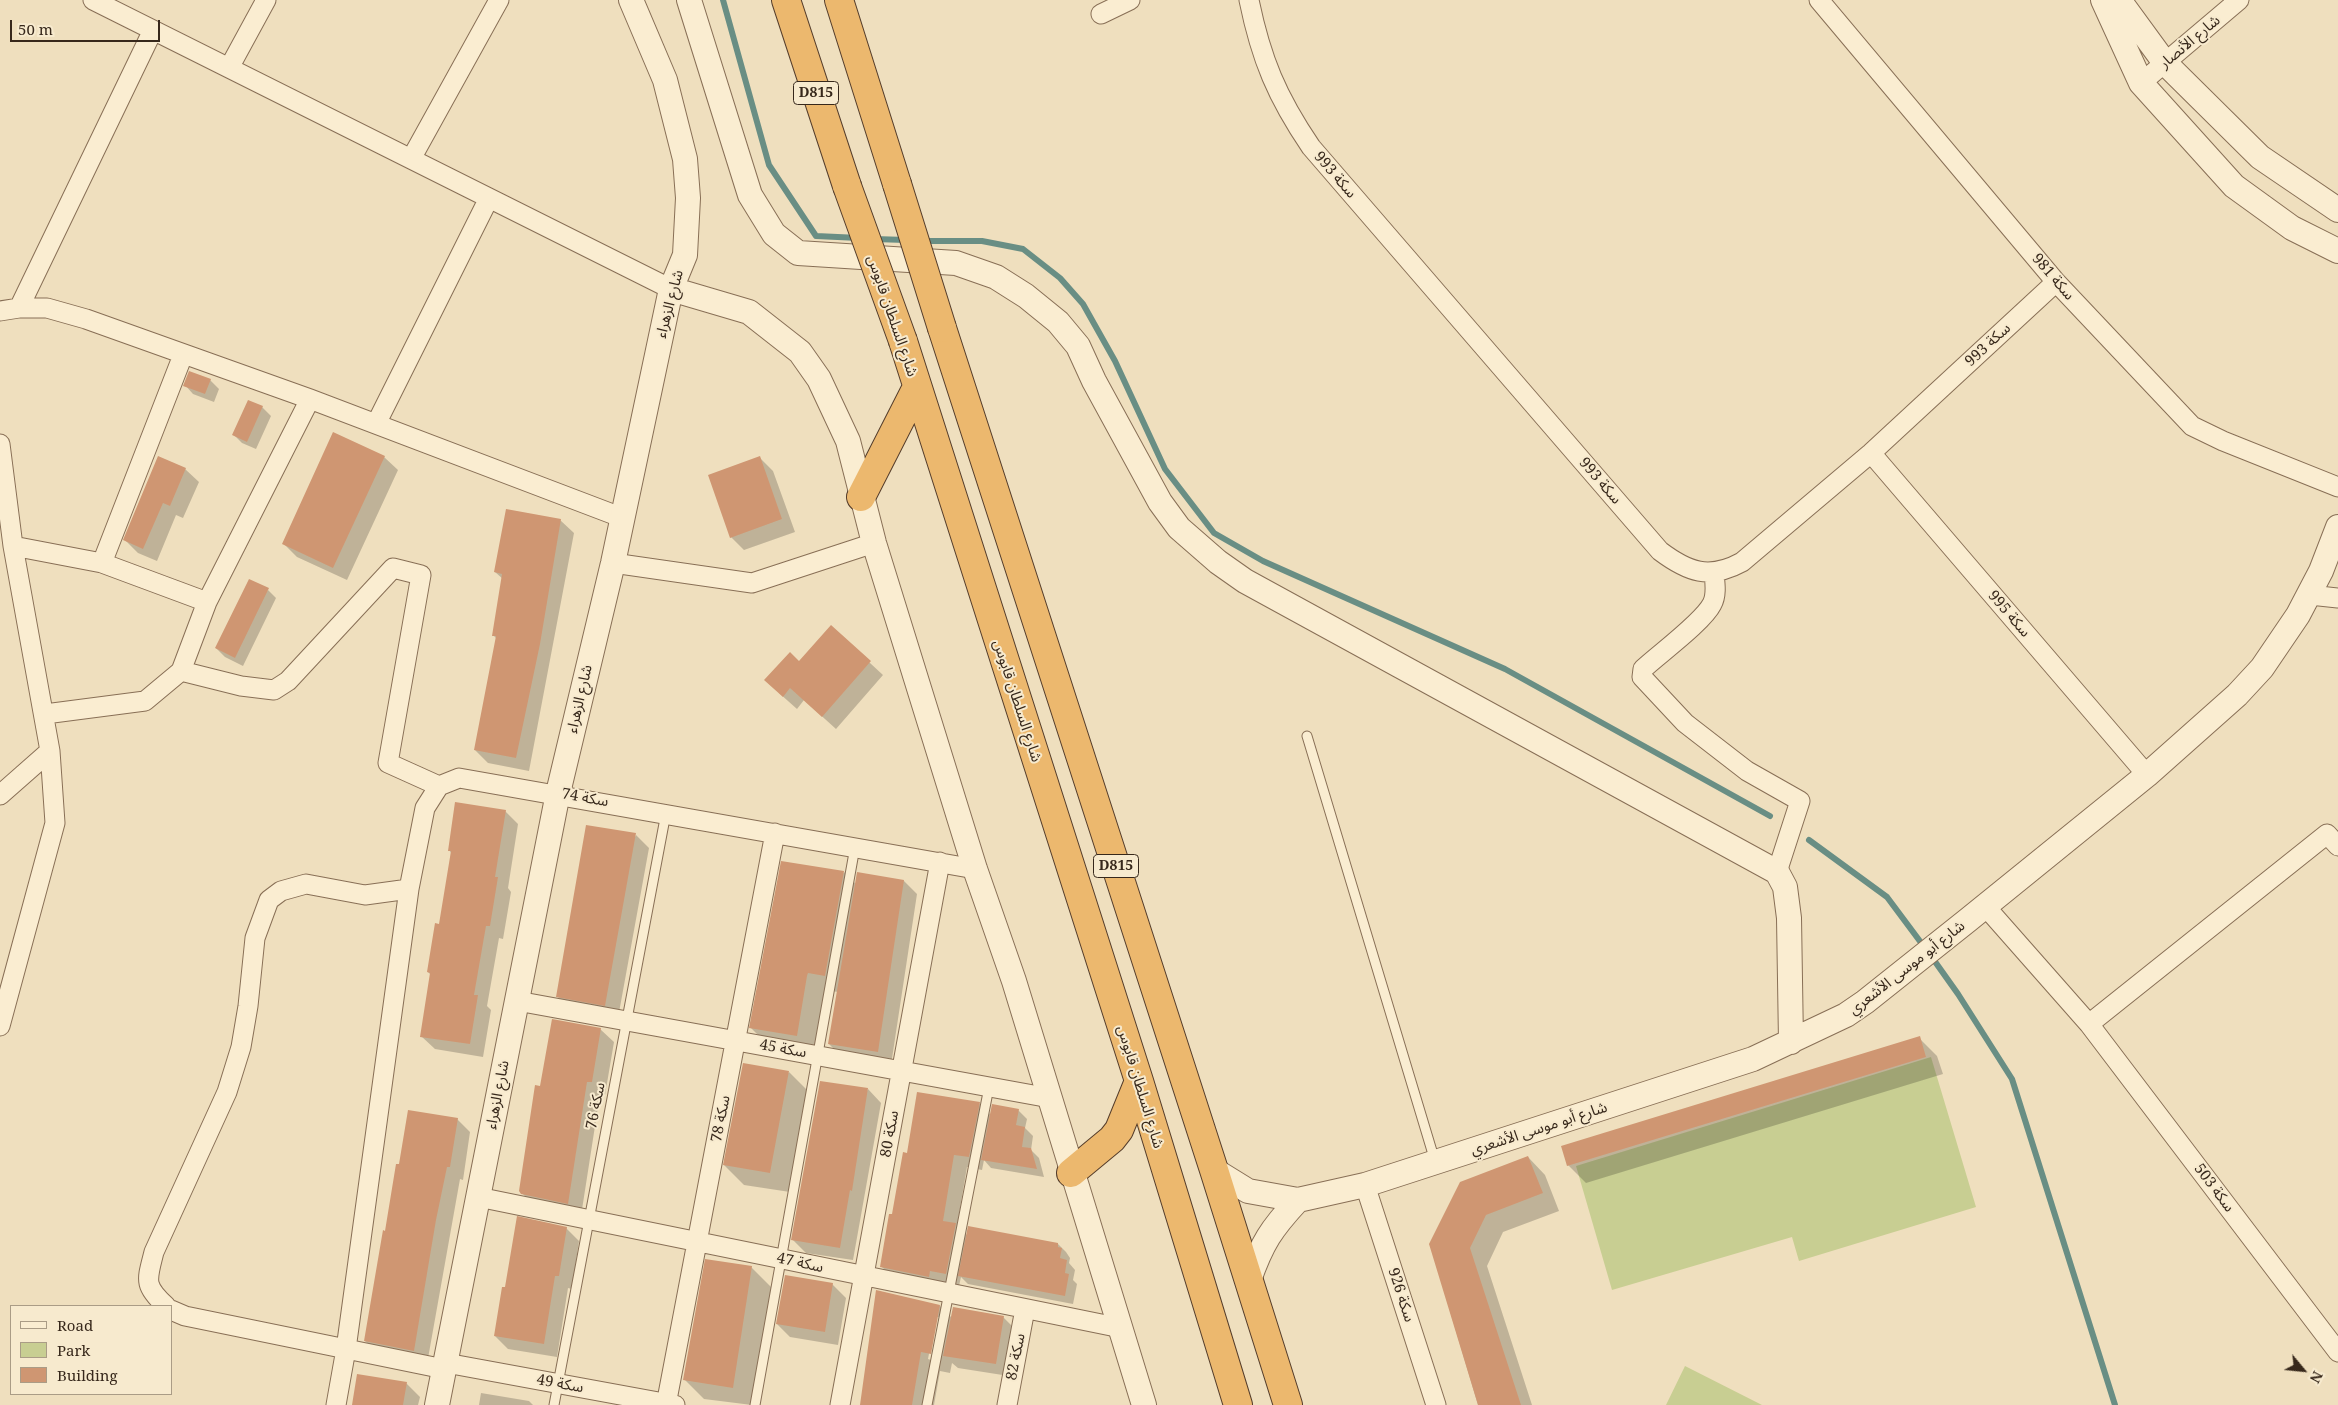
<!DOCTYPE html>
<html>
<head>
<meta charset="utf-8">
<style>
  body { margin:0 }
  #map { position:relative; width:2338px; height:1405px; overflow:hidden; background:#efdfbe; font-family:"Noto Serif",serif }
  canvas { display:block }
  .legend { position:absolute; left:10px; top:1305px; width:162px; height:90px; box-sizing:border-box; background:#f7eace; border:1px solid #aa9c86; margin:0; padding:6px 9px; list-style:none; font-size:15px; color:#37281b }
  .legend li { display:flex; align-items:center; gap:10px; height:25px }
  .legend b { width:25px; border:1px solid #aa9c86 }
  .north { position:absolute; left:2278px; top:1345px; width:50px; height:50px; -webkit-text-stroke:4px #f7eace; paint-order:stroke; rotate:118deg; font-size:14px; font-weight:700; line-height:20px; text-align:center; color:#37281b }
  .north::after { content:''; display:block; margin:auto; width:18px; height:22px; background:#37281b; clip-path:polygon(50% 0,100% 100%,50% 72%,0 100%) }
  .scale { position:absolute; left:10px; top:20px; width:150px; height:22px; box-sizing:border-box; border:2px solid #37281b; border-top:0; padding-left:6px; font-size:15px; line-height:18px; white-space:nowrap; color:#37281b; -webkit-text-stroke:4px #f7eace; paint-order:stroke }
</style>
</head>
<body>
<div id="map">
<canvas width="2338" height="1405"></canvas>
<ul class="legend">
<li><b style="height:6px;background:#faedd1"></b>Road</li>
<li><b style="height:14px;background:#c8ce92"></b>Park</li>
<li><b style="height:14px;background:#cf9672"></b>Building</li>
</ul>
<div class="north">N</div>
<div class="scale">50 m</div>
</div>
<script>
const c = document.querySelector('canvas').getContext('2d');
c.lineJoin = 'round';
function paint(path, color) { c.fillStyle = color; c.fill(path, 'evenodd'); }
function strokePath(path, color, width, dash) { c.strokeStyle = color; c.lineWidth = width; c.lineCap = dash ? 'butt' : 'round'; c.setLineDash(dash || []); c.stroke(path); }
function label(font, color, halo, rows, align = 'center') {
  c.font = font + ' "Noto Serif","Noto Sans Arabic",serif'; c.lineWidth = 4; c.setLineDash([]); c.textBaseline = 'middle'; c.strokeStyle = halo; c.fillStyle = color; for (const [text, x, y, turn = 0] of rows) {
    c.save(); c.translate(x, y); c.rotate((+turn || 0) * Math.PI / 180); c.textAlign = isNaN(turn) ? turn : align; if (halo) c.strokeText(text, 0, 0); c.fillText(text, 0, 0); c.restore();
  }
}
paint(new Path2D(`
  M1931 1057 1976 1207 1799 1261 1792 1237 1612 1290 1576 1166Z
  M1685 1366 1762 1405H1666Z`), '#c8ce92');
paint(new Path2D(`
  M210 380 219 389 214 402 193 394 185 385Z
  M262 407 271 416 256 449 242 443 234 435Z
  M384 457 398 470 347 580 297 557 284 544Z
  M760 458 773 471 795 532 744 550 731 537Z
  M185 469 199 482 183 518 176 515 157 561 138 553 125 540Z
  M560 520 574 533 529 771 488 763 475 750 497 639 493 635 503 579 495 572Z
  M268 590 276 598 243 666 225 657 216 648Z
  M831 627 883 675 836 729 804 700 797 709 779 693 800 663Z
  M505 811 518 824 508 888 511 892 503 939 499 938 487 1006 491 1010 483 1057 435 1049 421 1036 431 975 428 972 440 925 452 854 449 850Z
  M636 835 649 848 618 1018 570 1009 557 996Z
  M844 872 856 884 904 881 917 894 891 1065 842 1057 829 1044 838 992 825 990 814 1053 768 1045 751 1028Z
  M600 1029 614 1042 605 1095 600 1094 581 1216 535 1207 522 1193 541 1088Z
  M1919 1038 1937 1056 1943 1074 1586 1183 1568 1165Z
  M789 1072 808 1091 790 1192 744 1185 724 1165Z
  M868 1089 881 1103 853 1260 806 1253 792 1239Z
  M979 1103 991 1115 1018 1110 1027 1119 1025 1128 1033 1136 1031 1150 1039 1158 1044 1177 991 1168 984 1160 982 1170 967 1167 957 1226 968 1236 1058 1244 1066 1252 1070 1258 1069 1263 1075 1270 1073 1280 1077 1284 1073 1304 968 1284 961 1277 959 1286 895 1280 882 1267 908 1154Z
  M457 1119 470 1132 463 1180 460 1179 427 1364 378 1354 365 1341 400 1166Z
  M1528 1157 1545 1175 1559 1211 1503 1232 1487 1266 1532 1405H1478L1430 1244Z
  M566 1228 579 1241 572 1289 568 1288 557 1357 508 1349 495 1336 506 1289Z
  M751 1267 771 1287 752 1405 704 1399 684 1379Z
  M832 1284 846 1298 838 1345 790 1337 777 1324Z
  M878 1291 940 1306 952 1318 1003 1317 1016 1330 1009 1376 958 1368 952 1363 950 1373 940 1371 934 1405H862ZM936 1317H939L931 1360 928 1359Z
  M406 1383 420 1397 418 1405H353Z
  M481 1393 529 1401 533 1405H479Z`), '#0003');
strokePath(new Path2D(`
  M723 0 769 165 816 236 859 238
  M874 239 906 240
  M921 241H982L1023 249 1060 278 1083 304 1115 361 1165 469 1214 533 1263 561 1505 669 1770 816
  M1809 840 1887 897 1925 948
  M1931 956 1958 994 2012 1079 2115 1405`), '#698e84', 6);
paint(new Path2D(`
  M189 371 211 379 205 394 183 386Z
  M248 400 263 406 247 442 232 435Z
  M333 432 385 456 333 568 282 544Z
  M158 456 186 468 170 506 163 503 143 549 123 540Z
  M760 456 782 519 730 538 708 475Z
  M506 509 561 519 540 644 516 758 474 750 496 636H492L502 574 494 572Z
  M249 579 269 588 235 658 215 648Z
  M831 625 871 661 822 717 790 688 783 697 764 680 790 652 799 661Z
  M455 802 506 810 495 877H498L490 926H486L474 995H478L470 1044 420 1037 430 973 427 972 435 923 439 924 451 851H448Z
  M586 825 636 833 605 1006 556 997Z
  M781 861 844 871 825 976 808 973 807 976 797 1036 749 1028Z
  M857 872 904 880 878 1052 828 1044Z
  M552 1019 601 1028 592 1082H587L568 1204 521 1194 519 1191 535 1085 540 1086Z
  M1920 1036 1926 1057 1567 1166 1561 1146Z
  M743 1063 789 1071 770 1173 723 1165Z
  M820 1081 868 1088 852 1191 850 1190 840 1248 791 1240Z
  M917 1092 980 1102 969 1157 954 1155 943 1221 956 1223 946 1274 930 1271 929 1277 880 1267 889 1214H892L903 1152 907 1153Z
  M992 1104 1019 1109 1016 1125 1025 1127 1022 1147 1031 1148 1037 1169 981 1160Z
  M408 1110 458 1118 450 1167H447L436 1220 414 1351 364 1341 383 1230 385 1231 396 1164H399Z
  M1528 1156 1543 1193 1486 1215 1470 1248 1521 1405H1478L1429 1244 1460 1182Z
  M517 1216 567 1227 559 1276H555L544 1344 494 1336 502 1287H505Z
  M968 1226 1058 1243V1247L1062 1248 1060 1258 1067 1260 1065 1273 1069 1274 1065 1296 958 1276Z
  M705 1259 752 1266 733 1388 683 1380Z
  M785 1275 833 1283 825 1332 776 1324Z
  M876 1290 940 1305 931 1354 921 1352 912 1405H860Z
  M953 1307 1004 1316 996 1364 943 1356Z
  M357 1374 407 1382 403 1405H352Z`), '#cf9672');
const service = new Path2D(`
  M1307 736 1435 1161
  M554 1405 666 813
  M755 1405 855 847
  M927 1405 989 1087`);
const minor = new Path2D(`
  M93 0 671 289
  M1249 0C1261 59 1277 97 1311 147L1660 551C1688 572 1709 580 1742 562L1871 453 2056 282
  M1819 0 2056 282 2192 426 2223 441 2338 487
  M1101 14 1130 0
  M229 68 266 0
  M2141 83 2239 0
  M411 159 499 0
  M19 308 153 30
  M0 311 19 308H47L86 319 310 399 623 518
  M376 424 489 198
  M0 444 13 546 50 751 55 823 0 1026
  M1871 453 2147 775
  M13 546 102 563 207 602
  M102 563 183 355
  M613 563 752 583 874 543
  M1714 573C1715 583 1717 595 1712 604 1703 622 1659 654 1643 669L1642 677 1685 723 1747 771 1800 801 1777 872
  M2310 595 2338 598
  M181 671 207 602 310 399
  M45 714 145 701 181 671 241 686 274 690 288 681 393 568 421 575 388 763 439 786 459 778 975 869
  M0 795 50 751
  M1985 906 2089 1024 2338 1352
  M517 1001 1050 1098
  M2089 1024 2327 834 2338 846
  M1365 1185 1436 1405
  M478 1197 1121 1328
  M166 1306C143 1285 147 1280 154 1252L227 1092 241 1047 248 1006 255 938 269 900 281 891 306 884 365 895 409 889
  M171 1310 185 1316 444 1369
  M446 1363 675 1405
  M336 1405 346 1349 409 889 425 808 439 786
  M666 1405 775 833
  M840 1405 940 862
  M1007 1405 1025 1309`);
const tertiary = new Path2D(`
  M689 0 750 195 774 234 798 253 956 263 996 277 1026 296 1058 322 1078 346 1094 381 1160 502 1179 528 1218 562 1245 581 1777 872 1785 887 1789 918 1791 1042
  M2103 0 2141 83 2234 186 2292 228 2338 251
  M2119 0 2165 63 2260 157 2338 210
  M671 289 749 312 800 352 819 379 848 441 874 543 975 869 1014 981 1144 1405
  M1214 1170 1248 1191 1298 1200 1365 1185 1753 1059 1846 1015 1865 1002 1968 920 2147 775 2237 695 2262 668 2298 615 2321 571 2338 527
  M1249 1280C1262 1243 1271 1229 1298 1200
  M437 1405 558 793 613 563 671 289 685 255 688 198 685 159 665 80 631 0`);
const trunk = new Path2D(`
  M786 0 847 186
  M839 0 897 184
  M942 328 1214 1170 1288 1405
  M903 341 1139 1081 1238 1405
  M861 497 917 387
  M1071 1173 1112 1139 1119 1130 1139 1081`);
strokePath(service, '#886f56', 11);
strokePath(minor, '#886f56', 21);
strokePath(tertiary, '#886f56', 26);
strokePath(trunk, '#553d2b', 30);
strokePath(service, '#faedd1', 9);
strokePath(minor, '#faedd1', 19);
strokePath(tertiary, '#faedd1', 24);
strokePath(trunk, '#ecb86e', 28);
const trunkBridge = new Path2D(`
  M897 184 942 328
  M847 186 903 341`);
strokePath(trunkBridge, '#553d2b', 30, []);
strokePath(trunkBridge, '#ecb86e', 28);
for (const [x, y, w] of [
  [816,93,45],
  [1116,866,45]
]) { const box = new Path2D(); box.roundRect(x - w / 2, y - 11.5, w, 23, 4); c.fillStyle = '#f7eace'; c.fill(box); strokePath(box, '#37281b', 1); }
label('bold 14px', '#37281b', null, [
  ["D815",816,93],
  ["D815",1116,866]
]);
label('15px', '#37281b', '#f7eace', [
  ["شارع الأنصار",2190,42,-40],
  ["سكة 993",1335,175,49],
  ["سكة 981",2053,277,49],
  ["شارع الزهراء",670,304,-75],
  ["شارع السلطان قابوس",892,316,71],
  ["سكة 993",1988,345,-43],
  ["سكة 993",1600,481,49],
  ["سكة 995",2009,614,49],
  ["شارع الزهراء",580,699,-77],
  ["شارع السلطان قابوس",1017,701,72],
  ["سكة 74",585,798,10],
  ["شارع أبو موسى الأشعري",1907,968,-38],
  ["سكة 45",783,1049,10],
  ["شارع السلطان قابوس",1140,1087,73],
  ["شارع الزهراء",498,1095,-79],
  ["سكة 76",596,1106,-79],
  ["سكة 78",721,1119,-79],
  ["شارع أبو موسى الأشعري",1539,1129,-18],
  ["سكة 80",890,1134,-80],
  ["سكة 503",2214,1188,53],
  ["سكة 47",800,1263,12],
  ["سكة 926",1401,1295,72],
  ["سكة 82",1016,1357,-79],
  ["سكة 49",560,1384,10]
]);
</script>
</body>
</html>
